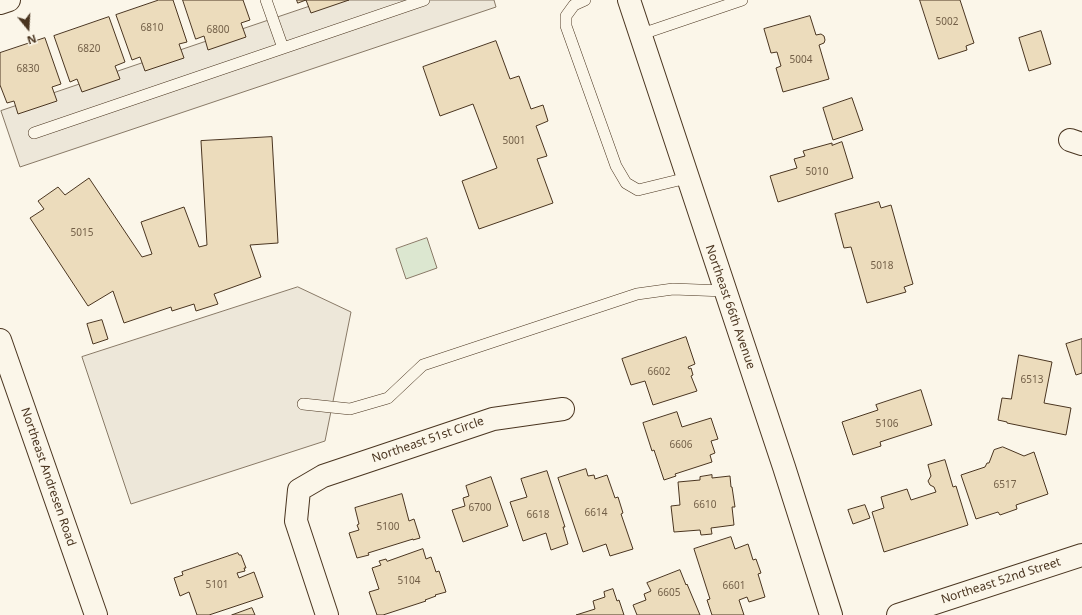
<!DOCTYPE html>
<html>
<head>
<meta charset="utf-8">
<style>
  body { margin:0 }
  #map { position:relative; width:1082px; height:615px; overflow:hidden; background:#fbf6e9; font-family:"Noto Sans",sans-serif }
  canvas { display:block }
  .north { position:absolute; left:8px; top:8px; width:40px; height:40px; -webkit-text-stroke:3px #fbf6e9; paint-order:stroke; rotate:162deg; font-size:11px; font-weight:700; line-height:16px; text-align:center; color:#4a3520 }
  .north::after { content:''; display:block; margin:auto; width:14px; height:18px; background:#4a3520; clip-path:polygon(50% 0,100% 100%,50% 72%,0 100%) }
</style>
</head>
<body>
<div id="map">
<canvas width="1082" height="615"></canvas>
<div class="north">N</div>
</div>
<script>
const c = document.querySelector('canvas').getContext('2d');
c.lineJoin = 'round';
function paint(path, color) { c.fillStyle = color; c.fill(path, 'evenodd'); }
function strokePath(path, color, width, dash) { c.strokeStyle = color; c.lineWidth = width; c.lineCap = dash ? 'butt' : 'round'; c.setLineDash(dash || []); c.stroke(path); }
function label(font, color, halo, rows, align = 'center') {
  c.font = font + ' "Noto Sans",sans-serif'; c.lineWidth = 3; c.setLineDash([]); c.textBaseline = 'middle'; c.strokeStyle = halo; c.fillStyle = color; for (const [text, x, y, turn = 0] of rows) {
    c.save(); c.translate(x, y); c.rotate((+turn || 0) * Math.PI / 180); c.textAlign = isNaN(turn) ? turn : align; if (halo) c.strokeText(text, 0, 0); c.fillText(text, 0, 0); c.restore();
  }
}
const green = new Path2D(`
  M427 238 437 268 406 279 396 249Z`);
paint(green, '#dce7d0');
strokePath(green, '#887966', 1);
const parking = new Path2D(`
  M328 0H494L496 7 20 167 1 111Z
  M298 287 351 312 325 441 131 504 82 357Z`);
paint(parking, '#ede7d9');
strokePath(parking, '#887966', 1);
const building = new Path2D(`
  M159 0H173L187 42 179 44 184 58 145 71 140 57 132 60 116 15Z
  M183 0H243L250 20 241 23 246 37 208 50 204 36 196 39Z
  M297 0H349L311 13 306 0 298 3Z
  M920 0H960L974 43 966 46 967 50 939 59Z
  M810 16 816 35 821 34 824 36 825 40 824 43 819 45 829 79 783 92 776 68 781 66 777 52 771 53 764 29Z
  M109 17 125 62 115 66 120 79 82 92 77 79 70 82 54 36Z
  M1041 31 1051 64 1029 71 1019 38Z
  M45 38 61 84 52 87 57 101 18 114 14 101 7 103 0 85V53Z
  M496 41 510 79 519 76 531 109 543 105 548 121 536 126 547 156 537 159 553 203 479 229 462 181 497 168 473 104 440 116 423 67Z
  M852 98 863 130 833 140 823 108Z
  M272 137 278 243 250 245 261 277 214 294 218 304 196 311 194 304 172 311 171 307 124 323 113 291 88 306 30 218 44 209 38 201 58 187 65 195 89 178 142 257 152 254 141 222 184 207 199 247 207 245 201 141Z
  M842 142 853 178 778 202 770 176 797 168 794 159 805 156 803 151 832 143V145Z
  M879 202 881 208 891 205 913 284 904 287 906 292 867 303 851 247 844 248 835 214Z
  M102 320 108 339 93 344 87 324Z
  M686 337 695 364 688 367 689 369 691 368 693 375 691 376 697 391 653 405 645 381 631 385 622 359Z
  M1082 339V373L1076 375 1066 344Z
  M1019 355 1052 362 1044 403 1071 408 1066 435 1007 423V422L998 420 1002 398 1011 399Z
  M921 390 932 425 880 442 881 446 853 455 842 422 878 410 876 405Z
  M677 412 682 427 711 418 718 439 711 441 715 453 710 455 712 462 675 474 676 476 664 480 654 450 652 451 643 423Z
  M1003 447 1024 456 1034 452 1048 494 1016 505 1017 509 1000 515 998 512 976 519 961 475 985 467 987 463H989L994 450Z
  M945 460 953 487 956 486 968 525 884 552 872 512 884 508 881 497 907 489 911 500 936 492 934 487 930 485 928 481 931 476 928 465Z
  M586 469 588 476 594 475 595 479 607 475 615 498 618 497 623 513 621 514 633 549 610 556 606 544 583 552 558 478Z
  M547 471 565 527H563L568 544 551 550 546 533 523 541 510 502 527 497 521 479Z
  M712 475V478L730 476 731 487H732L735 507H732L734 525 711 528 712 534 701 535 700 530 674 532 671 506 680 505 678 482 700 480V477Z
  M491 477 508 526 463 542 452 510 465 506 463 498 469 496 466 486Z
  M402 494 409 521 414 519 420 538 413 540V539L368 553 369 555 357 558 349 533 359 530 357 525 359 524 355 508Z
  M865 505 870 518 853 524 848 510Z
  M731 537 735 549 748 544 753 560 756 559 761 573 758 574 765 597 749 602 747 597 739 600 744 615H712L707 600 710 599 694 549Z
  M423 549 426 559 431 557 436 572 439 571 446 592 435 595 436 596 425 600 426 601 383 615H377L369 592 379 589 372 568 381 565 379 561 386 559 387 561Z
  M238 553 239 555H241L246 568H244L245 571 237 573 239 578 254 572 263 597 209 615H197L189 592 180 596 174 578 183 575 182 572Z
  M680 570 686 585 687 584 700 615H637L633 605 646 600 644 594 651 591 647 583Z
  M613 589 617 601 619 600 624 615H576L595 609 593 601 605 597 604 592Z
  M252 608 255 615H232Z`);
paint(building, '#ecdcbc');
strokePath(building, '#4a3520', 1);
const lane = new Path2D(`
  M266 0 283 48
  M585 0 574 5 566 16V26L616 166 626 183 638 190 687 178
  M639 35 742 0
  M34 133 424 0
  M303 404 350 409 388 398 423 365 637 294 673 289 725 291`);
const street = new Path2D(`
  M1070 140 1082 144
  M327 615 296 521 299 490 323 476 493 419 563 409
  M898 615 1082 555`);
const secondary = new Path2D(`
  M629 0 784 467 831 615
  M0 3 9 0`);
const primary = new Path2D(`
  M0 340 96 615`);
strokePath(lane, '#4a3520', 12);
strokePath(street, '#4a3520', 24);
strokePath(secondary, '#4a3520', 24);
strokePath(primary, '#4a3520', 24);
strokePath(lane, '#fbf6e9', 11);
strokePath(street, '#fbf6e9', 22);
strokePath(secondary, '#fbf6e9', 22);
strokePath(primary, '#fbf6e9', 22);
label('10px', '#725f47', null, [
  ["5002",947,22],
  ["6810",152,28],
  ["6800",218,30],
  ["6820",89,49],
  ["5004",801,60],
  ["6830",28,69],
  ["5001",514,141],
  ["5010",817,172],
  ["5015",82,233],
  ["5018",882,266],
  ["6602",659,372],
  ["6513",1032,380],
  ["5106",887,424],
  ["6606",681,445],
  ["6517",1005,485],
  ["6610",705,505],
  ["6700",480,508],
  ["6614",596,513],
  ["6618",538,515],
  ["5100",388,527],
  ["5104",409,581],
  ["5101",217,585],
  ["6601",734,586],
  ["6605",669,593]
]);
label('12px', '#4a3520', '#fbf6e9', [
  ["Northeast 66th Avenue",730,307,71],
  ["Northeast 51st Circle",428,440,-19],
  ["Northeast Andresen Road",48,477,71],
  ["Northeast 52nd Street",1001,581,-18]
]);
</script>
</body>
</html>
